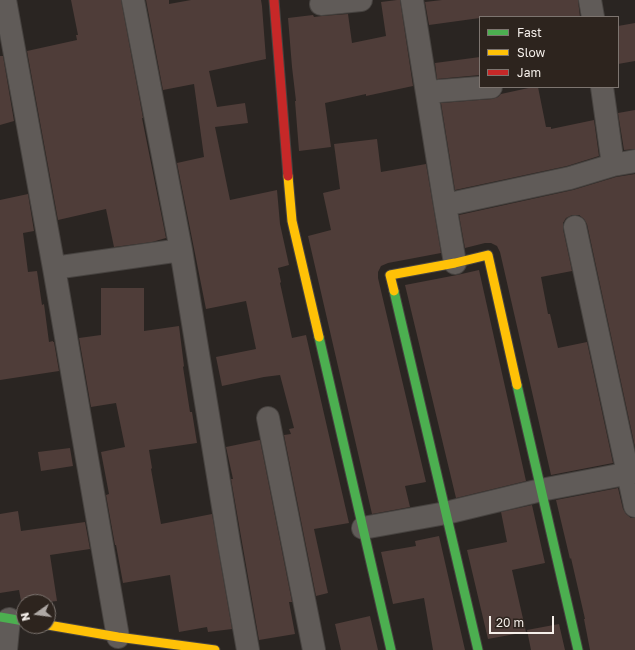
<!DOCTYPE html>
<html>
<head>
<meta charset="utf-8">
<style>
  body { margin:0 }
  #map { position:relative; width:635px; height:650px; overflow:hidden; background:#2a2522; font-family:"Golos Text",sans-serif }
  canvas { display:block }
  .legend { position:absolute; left:479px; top:16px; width:140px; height:72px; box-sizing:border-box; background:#2d241e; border:1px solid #7d7570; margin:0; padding:5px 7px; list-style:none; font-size:12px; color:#f5efea }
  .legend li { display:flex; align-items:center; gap:8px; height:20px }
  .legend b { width:20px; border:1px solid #7d7570 }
  .north { position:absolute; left:16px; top:594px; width:40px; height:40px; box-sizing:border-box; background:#2d241e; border:1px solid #7d7570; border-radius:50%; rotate:256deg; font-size:11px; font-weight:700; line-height:16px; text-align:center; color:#f5efea }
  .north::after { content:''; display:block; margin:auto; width:14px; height:18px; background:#aea8a4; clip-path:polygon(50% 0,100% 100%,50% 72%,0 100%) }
  .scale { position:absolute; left:489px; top:616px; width:65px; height:18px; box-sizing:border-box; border:2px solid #f5efea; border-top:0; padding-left:5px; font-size:12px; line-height:14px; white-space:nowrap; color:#f5efea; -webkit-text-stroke:3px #2d241e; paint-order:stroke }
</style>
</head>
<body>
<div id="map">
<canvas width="635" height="650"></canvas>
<ul class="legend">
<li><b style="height:5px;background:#4caf50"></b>Fast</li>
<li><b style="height:5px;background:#ffc107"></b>Slow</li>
<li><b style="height:5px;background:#c62828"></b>Jam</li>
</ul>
<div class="north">N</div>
<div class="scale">20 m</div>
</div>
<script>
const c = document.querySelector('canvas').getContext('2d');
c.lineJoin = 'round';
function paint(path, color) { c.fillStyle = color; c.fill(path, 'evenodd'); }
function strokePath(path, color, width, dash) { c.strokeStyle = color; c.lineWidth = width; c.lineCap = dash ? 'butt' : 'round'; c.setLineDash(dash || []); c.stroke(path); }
paint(new Path2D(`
  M71 0H121L143 118H142L166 238 152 242 114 247 106 209 58 220 27 51 77 40 76 35H78Z
  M146 0H169V4L191 0H261L262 6 266 59 209 71 217 107 245 103 248 123 215 127 230 200 277 190 280 224 289 265 278 268 281 282 280 283 292 338 306 335 349 523 314 529 328 593 316 596 284 435 291 434 289 429 294 428 280 375 264 377 222 386 216 357 256 349 246 301 206 309 177 163 204 157 194 84 163 90Z
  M397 0H400L413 86 366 96V94L325 103 331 147 299 151 295 101H296L292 67 288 18 313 15 314 17 322 16 348 14 352 43 386 36 381 2Z
  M442 0H578L580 17H480V18L429 25 425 2Z
  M635 23V61L618 64V26Z
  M0 56H3L14 121 0 125Z
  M480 57V75L437 79 435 63Z
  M533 87H538L546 127H551V129L594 120 599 156 567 166 455 190 441 103 492 99 498 97 501 94Z
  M635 110V149L624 150 618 113Z
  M377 139 381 172 426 164 441 253 388 263 381 266 378 272V278L426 482 405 486 410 507 372 514 308 236 331 230 323 193 340 189 334 144Z
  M635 174V447L587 224 584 219 579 215H572L566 218 563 223V229L572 271 541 277 548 314H550L558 348 587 342 613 463 551 475 500 252 497 246 491 243H485L465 248 459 215 573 190 616 177Z
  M28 194 34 231 23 233 28 272 37 271 42 305 44 304 49 342 53 341V342H54L59 371 0 380V200Z
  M479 270 526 481 456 498 405 285 457 275Z
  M101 288H144V331L179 326 184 366 183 367 190 412H192L197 443 149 450 152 468 151 469 161 524 212 514 232 629 208 632 207 627 179 632 170 575 123 583 116 545H115L106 495 109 494 101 452 125 447 116 403 91 407 79 338 101 335Z
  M260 440 292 602H289L295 634 259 640 231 479H233L226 447Z
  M70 448 73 466 41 471 38 452Z
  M618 488 623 509 626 514 631 518H635V650H590L584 619H585L571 558 570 559 556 500Z
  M532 505 545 563 512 570 526 632 488 639 467 550 507 542 501 512Z
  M18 511 21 531 85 522 90 549 50 555 57 601 48 602H24V606H22L19 590 0 593V514Z
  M439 536 465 650H433L424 598 393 604 381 552 416 546 415 541Z
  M370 616 378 650H341L335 624Z
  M559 624 565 650H531L527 630Z`), '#4f3d39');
const street = new Path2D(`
  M5 0 54 268 118 637
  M133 0 181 250 229 543 248 650
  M412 0 445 205 455 263
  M590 0 593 17
  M321 4 361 0
  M602 87 613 165
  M427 92 491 87
  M445 205 570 178 613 165 635 161
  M575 227 635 506
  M54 268 181 250
  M268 418 314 650
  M363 528 446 513 541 490 635 472
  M6 650 9 619`);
const fast = new Path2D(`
  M394 291 478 650
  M319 337 391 650
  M517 385 578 650
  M0 617 24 621`);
const slow = new Path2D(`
  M288 176 292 221 319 337
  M394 291 390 275 455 263 488 255 517 385
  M48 625 118 637 215 650`);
const jam = new Path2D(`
  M274 0 288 176`);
strokePath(street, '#474340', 24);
strokePath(fast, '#474340', 11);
strokePath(slow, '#474340', 11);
strokePath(jam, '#474340', 11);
strokePath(street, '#605b58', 22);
strokePath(fast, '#4caf50', 9);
strokePath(slow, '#ffc107', 9);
strokePath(jam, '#c62828', 9);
</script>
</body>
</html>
